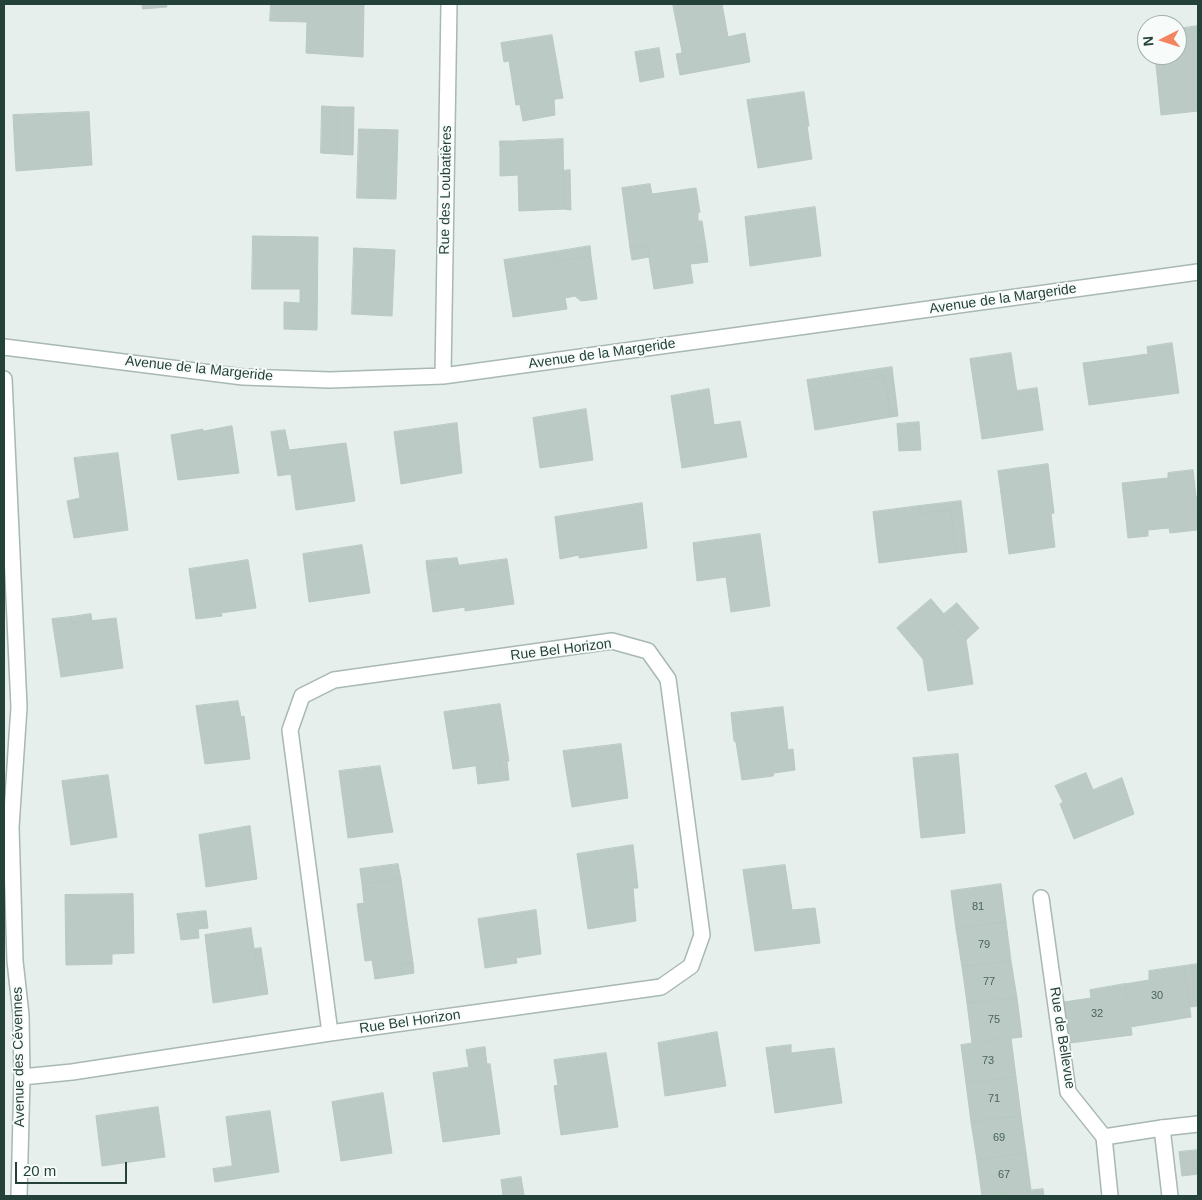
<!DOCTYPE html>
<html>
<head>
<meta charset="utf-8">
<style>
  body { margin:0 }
  #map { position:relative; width:1202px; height:1200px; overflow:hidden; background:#e6efeb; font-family:Helvetica,sans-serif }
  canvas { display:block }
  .frame { position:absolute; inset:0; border:5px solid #24423a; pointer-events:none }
  .north { position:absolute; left:1137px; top:15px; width:50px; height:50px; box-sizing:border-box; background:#f7fbf9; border:1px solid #a3b1ad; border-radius:50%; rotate:265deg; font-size:14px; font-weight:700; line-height:20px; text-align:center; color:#24423a }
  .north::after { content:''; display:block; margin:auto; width:18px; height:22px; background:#f4845f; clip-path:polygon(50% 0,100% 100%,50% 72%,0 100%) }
  .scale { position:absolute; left:15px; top:1162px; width:112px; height:22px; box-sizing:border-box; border:2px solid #24423a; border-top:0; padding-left:6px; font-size:15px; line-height:18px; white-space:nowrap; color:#24423a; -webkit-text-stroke:4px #f7fbf9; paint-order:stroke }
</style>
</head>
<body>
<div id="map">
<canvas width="1202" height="1200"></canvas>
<div class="frame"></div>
<div class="north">N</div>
<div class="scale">20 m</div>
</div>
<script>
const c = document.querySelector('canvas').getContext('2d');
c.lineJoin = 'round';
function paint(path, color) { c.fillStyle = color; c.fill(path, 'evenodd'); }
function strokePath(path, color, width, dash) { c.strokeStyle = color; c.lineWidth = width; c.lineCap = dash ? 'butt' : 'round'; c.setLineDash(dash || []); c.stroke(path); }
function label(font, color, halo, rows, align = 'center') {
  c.font = font + ' Helvetica,sans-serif'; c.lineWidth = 4; c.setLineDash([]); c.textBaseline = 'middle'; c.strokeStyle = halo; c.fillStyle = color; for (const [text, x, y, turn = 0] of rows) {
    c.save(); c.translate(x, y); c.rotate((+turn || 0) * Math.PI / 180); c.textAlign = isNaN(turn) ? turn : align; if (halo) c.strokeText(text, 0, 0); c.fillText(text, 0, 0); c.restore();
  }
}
const building = new Path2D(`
  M142 4H166L167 7 143 9Z
  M271 4H364L363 57 306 53 307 22 270 21Z
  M673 4H722L728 37 745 33 750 62 680 75 676 54 682 53Z
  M1198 26V111L1161 115 1155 55H1177V29Z
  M552 35 563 98 516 105 509 61 504 62 501 43Z
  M659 48 664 77 640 82 635 52Z
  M804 92 809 126H807L812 159 758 168 747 100Z
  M554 99 555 115 523 121 520 105Z
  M322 106 338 107V154L321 153Z
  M338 107H354L353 155 338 154Z
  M89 112 92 165 16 171 13 115Z
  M359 129 398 130 396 199 357 198Z
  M563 139 564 209 519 211 518 175 500 176V146H517V141Z
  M500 141H517V146H500Z
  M570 170 571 210 564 209 563 171Z
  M650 184 652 194 696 188 700 212 698 213V221H702L706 247 688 249 693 283 654 289 647 245 630 248 622 188Z
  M815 207 821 256 750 266 745 217Z
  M253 236 318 237 317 330 284 329V302L300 303V289H252Z
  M647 245 649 257 632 260 630 248Z
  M590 246 591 256 555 261 554 252Z
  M706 247 708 262 691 264 688 249Z
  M354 248 395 250 392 316 352 314Z
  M554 252 555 261 591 256 597 299 581 301 575 296 565 298 567 309 513 317 504 260Z
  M1172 343 1179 393 1089 405 1083 363 1148 354 1147 347Z
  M1011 353 1018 399 1038 395 1043 430 982 439 970 359Z
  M892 367 898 416 891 417 884 376 854 381 852 373Z
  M852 373 854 381 884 376 891 417 815 430 807 380Z
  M1037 388 1038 395 1018 399 1017 391Z
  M709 389 714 425 740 421 747 457 682 468 671 396Z
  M586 409 593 460 540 468 533 418Z
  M919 422 921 450 899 451 897 424Z
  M457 423 462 473 401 484 394 432Z
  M232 426 239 473 178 480 171 435 203 429V431Z
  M285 430 289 450 346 443 355 501 296 510 291 474 278 476 271 432Z
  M118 453 128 530 74 538 67 501 80 498 74 458Z
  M1048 464 1054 513 1051 514 1055 547 1009 554 998 471Z
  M1193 470 1196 497 1198 496 1197 530 1170 533 1169 528 1148 530V536L1128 538 1122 483 1168 478V473Z
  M961 501 967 552 956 553 951 510 920 513 919 506Z
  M642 503 647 548 579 558V555L560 559 555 517Z
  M919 506 920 513 951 510 956 553 879 563 873 512Z
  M760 534 770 606 731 612 726 577 697 581 693 543Z
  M362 545 370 593 309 602 303 554Z
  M457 558 459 566 427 570 426 561Z
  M507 559 514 604 465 611V607L433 612 427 570Z
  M248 560 256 608 221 613 222 616 196 619 189 569Z
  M931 599 966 640 973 684 928 691 923 659 897 628Z
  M957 603 979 628 966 640 944 614Z
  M91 614 92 621 72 623 71 617Z
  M71 617 72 623 116 618 123 668 61 677 52 619Z
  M238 701 241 717 244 716 250 759 205 764 196 706Z
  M500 704 509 761 453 769 444 712Z
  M783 707 788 750 793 749 795 770 774 773 773 776 742 780 736 742 734 741 731 713Z
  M621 744 628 798 572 807 563 751Z
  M958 754 965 833 921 838 913 758Z
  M507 762 509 780 478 784 476 766Z
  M380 766 393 832 348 838 339 771Z
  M1086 773 1093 790 1063 802 1055 786Z
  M108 775 117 837 71 845 62 781Z
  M1122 778 1134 814 1074 839 1060 804Z
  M250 826 257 879 206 887 199 835Z
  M633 845 638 888H633L636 921 588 929 577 854Z
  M398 864 401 879 362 884 360 869Z
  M785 865 792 910 815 908 820 943 755 951 743 870Z
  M401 879 413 963 401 965 402 975 375 979 372 960 365 961 357 904 364 903 362 884Z
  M1001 884 1006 922 956 929 951 891Z
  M133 894 134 953 112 954V964L66 965 65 895Z
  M536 910 541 954 516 958 517 963 485 968 478 919Z
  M206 911 208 928 198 929 199 938 181 940 177 914Z
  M1006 922 1011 961 962 967 956 929Z
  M251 928 261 995 213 1003 205 935Z
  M261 948 268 994 261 995 254 949Z
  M1011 961 1017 998 967 1003 962 967Z
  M413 963 414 973 402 975 401 965Z
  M1198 964V1006L1190 1007 1184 966Z
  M1184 966 1191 1017 1130 1027 1125 984 1149 980V971Z
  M1125 984 1132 1035 1070 1043 1064 1002 1091 998 1090 990Z
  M1017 998 1022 1037 972 1043 967 1003Z
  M717 1032 726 1086 665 1096 658 1043Z
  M1011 1038 1016 1077 966 1083 961 1045Z
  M791 1045V1053L834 1048 842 1103 775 1113 766 1048Z
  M485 1047 487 1065 469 1068 466 1050Z
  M606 1053 618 1127 561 1135 554 1086 558 1085 554 1060Z
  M490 1064 500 1134 443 1142 433 1073Z
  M1016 1077 1021 1116 971 1122 966 1083Z
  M383 1093 392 1153 341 1161 332 1102Z
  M158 1107 165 1157 102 1166 96 1116Z
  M270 1111 279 1172 234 1179 226 1117Z
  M1021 1116 1026 1153 977 1160 971 1122Z
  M1198 1150V1174L1182 1176 1179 1152Z
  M1026 1153 1031 1190 982 1196 977 1160Z
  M233 1166 234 1179 215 1182 213 1169Z
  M521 1177 524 1195 503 1196 501 1180Z
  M1043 1189 1044 1196H993V1195Z`);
paint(building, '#bbcac4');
strokePath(building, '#b8c9c2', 1);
const lane = new Path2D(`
  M1162 1128 1198 1124`);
const street = new Path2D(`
  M4 347 243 377 330 380 443 376 1198 272
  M443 376 449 4
  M4 379 19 707 11 827 15 961 21 1015 22 1077 19 1196
  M1041 898 1068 1092 1104 1137 1110 1196
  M22 1077 72 1072 330 1033 661 987 691 966 702 935 668 679 648 651 612 641 334 680 302 696 290 730 330 1033
  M1104 1137 1162 1128 1170 1196`);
strokePath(lane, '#a8b8b2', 18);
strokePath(street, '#a8b8b2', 18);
strokePath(lane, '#fff', 15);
strokePath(street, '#fff', 15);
label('11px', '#4a645c', null, [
  ["81",978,907],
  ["79",984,945],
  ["77",989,982],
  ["30",1157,996],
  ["32",1097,1014],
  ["75",994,1020],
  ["73",988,1061],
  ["71",994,1099],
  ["69",999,1138],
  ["67",1004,1175]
]);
label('14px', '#24423a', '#f7fbf9', [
  ["Rue des Loubatières",446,190,-89],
  ["Avenue de la Margeride",1003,299,-8],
  ["Avenue de la Margeride",602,354,-8],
  ["Avenue de la Margeride",199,369,6],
  ["Rue Bel Horizon",561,650,-7],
  ["Rue Bel Horizon",410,1022,-8],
  ["Rue de Bellevue",1062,1038,81],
  ["Avenue des Cévennes",19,1057,-91]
]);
</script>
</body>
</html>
